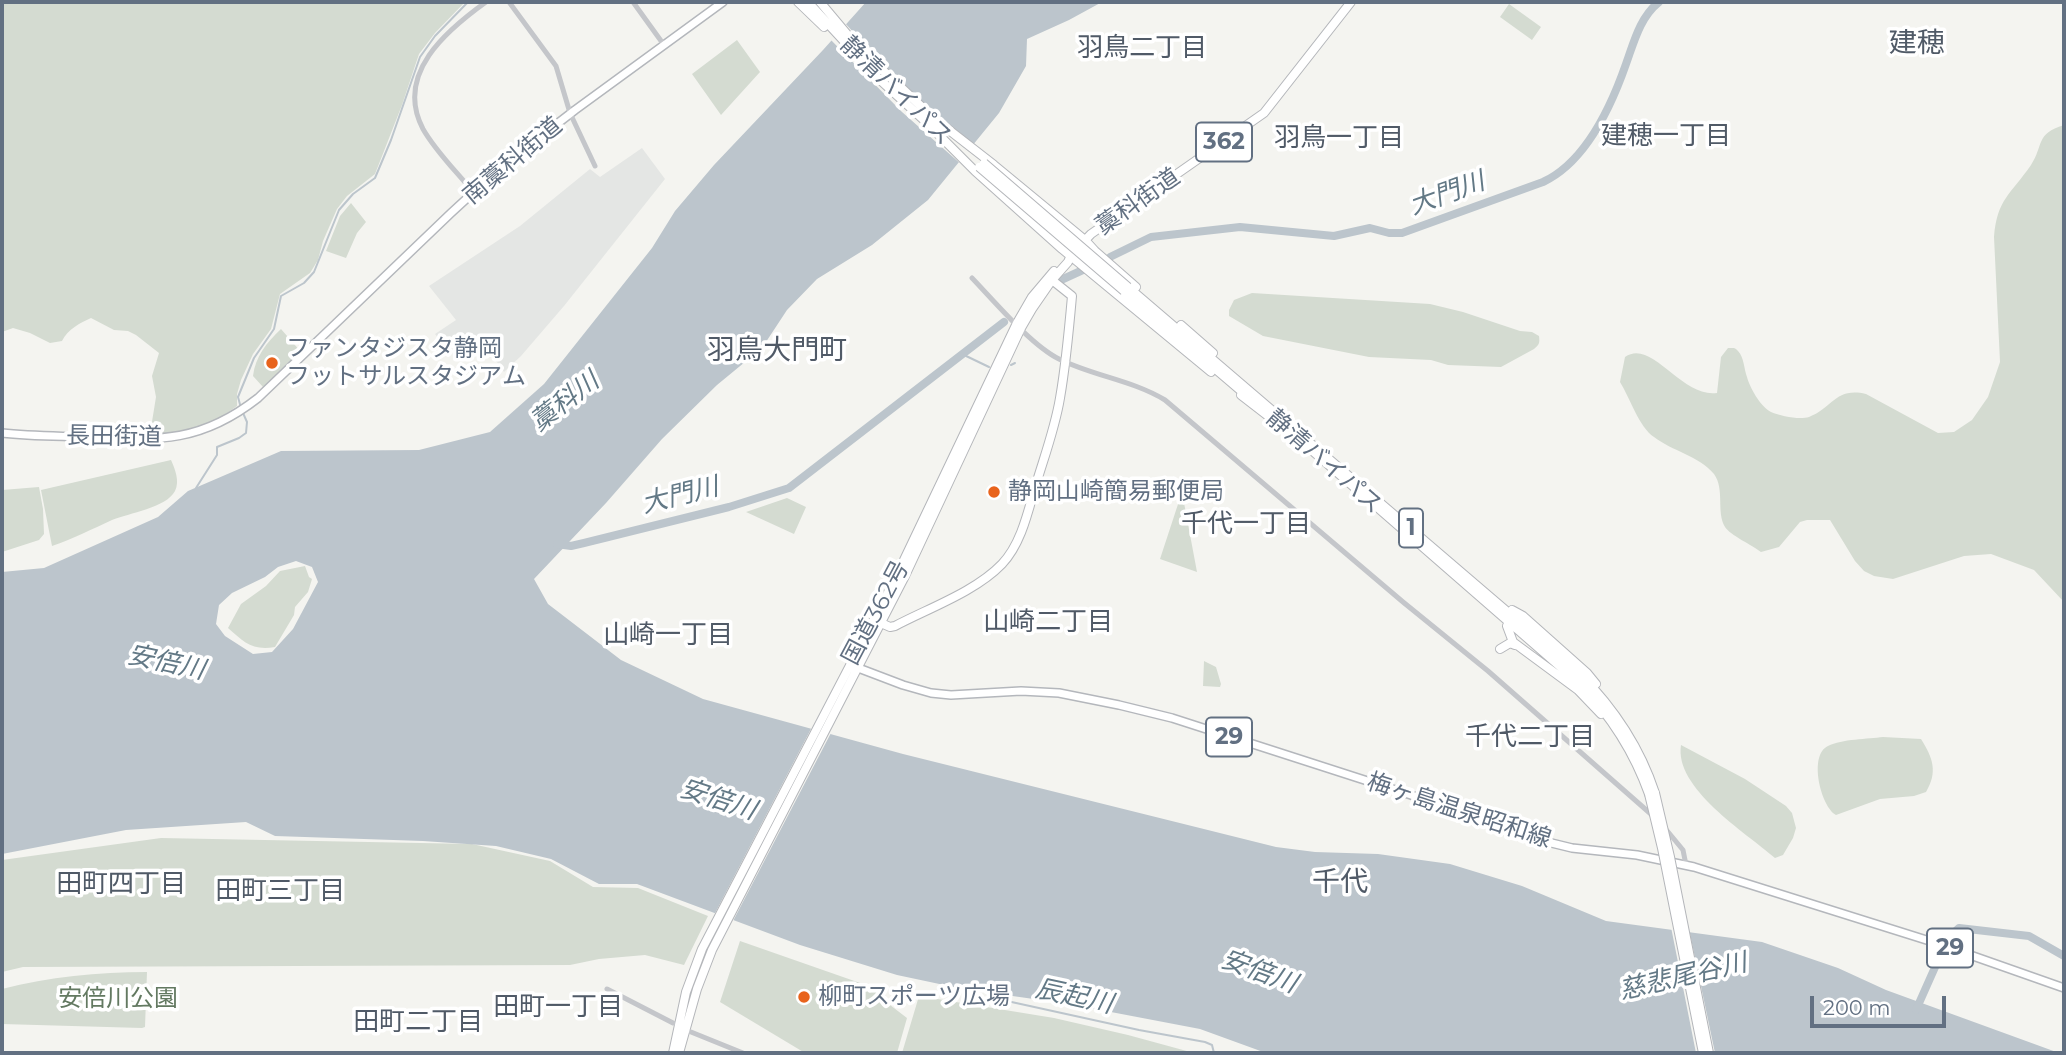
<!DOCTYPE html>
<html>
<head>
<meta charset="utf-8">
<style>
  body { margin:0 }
  #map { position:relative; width:2066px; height:1055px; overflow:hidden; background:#f4f4f0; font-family:Montserrat,sans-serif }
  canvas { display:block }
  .frame { position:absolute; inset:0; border:4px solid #627082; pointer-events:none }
  .scale { position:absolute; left:1810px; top:996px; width:136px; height:32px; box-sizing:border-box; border:4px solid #627082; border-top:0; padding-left:9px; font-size:21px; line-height:24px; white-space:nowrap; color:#627082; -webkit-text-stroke:5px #fff; paint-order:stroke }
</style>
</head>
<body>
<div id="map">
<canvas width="2066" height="1055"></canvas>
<div class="frame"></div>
<div class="scale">200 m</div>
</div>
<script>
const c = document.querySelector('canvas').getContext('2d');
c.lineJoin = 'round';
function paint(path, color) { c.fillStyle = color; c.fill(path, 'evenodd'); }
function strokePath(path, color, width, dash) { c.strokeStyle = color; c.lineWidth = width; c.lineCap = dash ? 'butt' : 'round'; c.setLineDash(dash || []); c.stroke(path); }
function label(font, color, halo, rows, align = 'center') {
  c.font = font + ' Montserrat,"Noto Sans JP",sans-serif'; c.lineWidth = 7; c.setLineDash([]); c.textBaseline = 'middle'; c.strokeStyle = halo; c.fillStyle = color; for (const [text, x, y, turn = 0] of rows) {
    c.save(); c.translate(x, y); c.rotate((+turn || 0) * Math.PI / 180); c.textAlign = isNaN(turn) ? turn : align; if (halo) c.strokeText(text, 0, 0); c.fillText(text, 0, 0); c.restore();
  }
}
paint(new Path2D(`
  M642 148 665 179 564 306 521 356 504 372 497 362 476 346 439 339 435 334 456 320 429 286 520 226 590 169 600 177Z`), '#e4e6e4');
paint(new Path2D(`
  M2 2H465L435 33 419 54 402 105 375 174 347 196 337 209 323 241 318 260 310 273 280 294 271 329 253 354 241 380 237 394V406C211 426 182 433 150 434L156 397 152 376 159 353 136 335 128 331 114 330 91 318C80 323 68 329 62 341L50 343 30 333 13 328 2 332Z
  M1509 4 1541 27 1532 40 1500 17Z
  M737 40 760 72 721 115 692 74Z
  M2064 125V602L2034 570 1991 554 1964 556 1893 579 1874 576 1864 571 1855 561 1830 520H1807L1800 522 1779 547 1761 552C1752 545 1730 535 1725 527 1716 512 1725 489 1714 474 1699 456 1672 451 1654 437 1639 427 1630 398 1620 382L1625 357C1652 338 1681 398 1717 393L1721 357 1728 348C1733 348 1735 347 1738 351 1744 357 1744 369 1747 377 1750 388 1760 406 1771 412 1781 416 1799 420 1809 417 1833 408 1835 387 1866 394L1938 433 1954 432 1972 420 1988 397 2000 362 1994 237C1997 199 2011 194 2031 165 2044 145 2035 134 2064 125Z
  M351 203 366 222 357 233 346 258 326 251 340 216Z
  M1252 293 1430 304 1463 312 1520 331 1532 332 1539 336C1540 343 1539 345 1534 349L1501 367 1448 365 1431 360 1369 357 1263 336 1229 316V310L1234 300Z
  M281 329 301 352 263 387 253 376C255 357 267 342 281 329Z
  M171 460C175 469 180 481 175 491 166 508 129 513 112 520 92 529 73 539 52 546L41 490Z
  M39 487 43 509 44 534 39 540 2 552V490Z
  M1182 492 1197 572 1160 559Z
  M787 498 806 507 794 534 746 512Z
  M305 566 309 577 312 579 308 592 295 607 294 615 275 647C252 651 244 642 228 628L241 604 266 586 280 571Z
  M1204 661 1216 667 1221 684 1220 687 1203 686Z
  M1883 737 1921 739C1933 758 1938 772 1926 792L1914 796 1880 799 1836 815C1821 807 1808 755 1828 746 1842 739 1868 739 1883 737Z
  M1681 745 1745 779 1786 806 1792 813 1796 828 1793 838 1783 855 1775 858C1745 832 1674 788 1681 745Z
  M161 838 472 844 550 861 593 887 638 888 708 916 684 965 645 955 599 959 570 965 23 967 2 972V860Z
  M740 941 883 991 890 1005 907 1018 897 1053H805L720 1002Z
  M147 972 145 1027 142 1028 2 1024V989C49 977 98 972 147 972Z
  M919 996 1054 1018 1128 1035 1194 1053H902Z`), '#d4dbd1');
paint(new Path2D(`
  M866 2H1102L1069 20 1027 39 1026 66 999 113 928 200 872 245 817 279 787 310 762 348 717 385 662 439 606 503 534 579 548 604 621 660 703 699 903 754 1276 847 1315 852 1378 854 1450 864 1522 886 1606 921 1762 942 1838 968 1886 990 2059 1053H1266L1200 1029 1069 1004 963 989 897 975 800 945 637 884H599L551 859 496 846 423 841 275 836 246 822 126 830 2 854V572L44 568 158 517 188 491 281 451 419 450 490 432 544 384 652 248 675 211 714 165 823 50ZM296 561 312 567 318 582 293 629 272 652 253 654 225 636 216 624 219 605 232 593 265 577 278 567Z`), '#bcc5cc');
paint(new Path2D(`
  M844 22 899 82 976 147 962 165 902 112 829 38Z
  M813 725 832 731 732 923 713 917Z
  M1671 927 1689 929 1715 1053H1696Z`), '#f4f4f0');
strokePath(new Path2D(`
  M962 354 989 367
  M1011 365 1015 363
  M241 408 238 397 254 358 274 329 281 296 304 283 314 272 339 210 353 194 375 178 391 140 420 57 435 36 468 2
  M196 488 217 455V447L239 438 246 433 247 422 243 413
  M991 992 1007 1001 1139 1030 1205 1042 1212 1045 1214 1053`), '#bcc5cc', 2);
strokePath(new Path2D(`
  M1110 257 1151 237 1240 227 1334 236 1370 228 1389 233H1402L1543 182C1586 162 1611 107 1626 64 1634 42 1640 17 1659 2
  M1061 280 1085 269
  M557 544 571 546 584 543 729 507 789 488 1004 322
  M1916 1010 1948 938 1959 928 2029 936 2064 956`), '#bcc5cc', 8);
const major = new Path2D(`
  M2 433C29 436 56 436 83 437 155 440 198 445 258 398L451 213 500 168 575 110 723 2
  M853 666 903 685 931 693 951 695 1021 691 1059 693 1119 705 1172 718 1411 795 1531 838 1572 848 1637 855 1694 867 1936 943 2064 988`);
const highway = new Path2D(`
  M798 2 824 27
  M808 2 878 78 936 131
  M820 2 857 46 943 127
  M940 123 994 165 1085 240 1095 251 1136 287
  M932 128 975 171 1062 249 1211 372
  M1128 287 1579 673C1613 707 1640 747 1655 793
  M1124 291 1247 396
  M1181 325 1213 353
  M1241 395 1294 436
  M1308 447 1580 684C1611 716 1634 752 1649 794
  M1512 610 1523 616 1587 673 1596 684
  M881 623 890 627 895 626C929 608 975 592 1002 564 1020 545 1027 516 1034 491 1043 460 1055 429 1060 398 1066 364 1069 330 1072 296L1052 280
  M1507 626 1513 642 1578 690 1601 714
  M1500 649 1510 643 1515 645
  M673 1053 686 992 702 949 894 581 1017 323 1032 297 1054 271
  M679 1053 697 989 712 950 905 576 1021 328 1032 309 1052 280 1068 262 1071 255 1091 234 1264 113 1351 2`);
strokePath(major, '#b4b7bc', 10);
strokePath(highway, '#b4b6ba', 10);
strokePath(new Path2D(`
  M509 2 556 66 570 113 595 166
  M633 2 664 45
  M473 192C457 172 436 152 423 129 394 74 447 30 486 2
  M972 278C995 302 1031 345 1059 359 1093 376 1132 380 1165 400L1403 602 1488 671 1652 815
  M1664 827 1683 850 1686 865
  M607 989 673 1023
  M691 1032 743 1053`), '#c4c6ca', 5);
strokePath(major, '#fff', 7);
strokePath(highway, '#fff', 8);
const highwayBridge = new Path2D(`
  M984 163 1128 287
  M979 167 1124 291
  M1655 793 1670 857 1709 1053
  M1649 794 1662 848 1703 1053`);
strokePath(highwayBridge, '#b4b6ba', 10, []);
strokePath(highwayBridge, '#fff', 8);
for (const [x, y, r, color] of [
  [272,363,7,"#e8631c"],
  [994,492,7,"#e8631c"],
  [804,997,7,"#e8631c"]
]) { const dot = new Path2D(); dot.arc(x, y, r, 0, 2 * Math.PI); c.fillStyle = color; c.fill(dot); strokePath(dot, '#fff', 2.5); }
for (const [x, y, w] of [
  [1224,142,56],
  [1411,528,24],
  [1229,737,46],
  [1950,948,46]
]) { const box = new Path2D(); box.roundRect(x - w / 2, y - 19.5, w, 39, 5); c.fillStyle = '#fff'; c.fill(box); strokePath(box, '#627082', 2); }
label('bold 23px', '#627082', null, [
  ["362",1224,142],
  ["1",1411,528],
  ["29",1229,737],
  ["29",1950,948]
]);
label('24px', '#627082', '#fff', [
  ["静清バイパス",896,91,44],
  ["南藁科街道",513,161,-40],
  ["藁科街道",1138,202,-35],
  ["長田街道",114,437,1],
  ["静清バイパス",1324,462,41],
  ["国道362号",876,613,-62],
  ["梅ヶ島温泉昭和線",1459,811,18]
]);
label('24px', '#627082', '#fff', [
  ["ファンタジスタ静岡",286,349],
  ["フットサルスタジアム",286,377],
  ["静岡山崎簡易郵便局",1008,492],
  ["柳町スポーツ広場",818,997]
], 'left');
label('24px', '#637961', '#fff', [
  ["安倍川公園",118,999]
]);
label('26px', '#505a67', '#fff', [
  ["羽鳥二丁目",1142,48],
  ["建穂一丁目",1666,136],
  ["羽鳥一丁目",1339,138],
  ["千代一丁目",1246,524],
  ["山崎二丁目",1048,622],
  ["山崎一丁目",668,635],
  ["千代二丁目",1530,737],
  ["田町四丁目",121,884],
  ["田町三丁目",280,891],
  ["田町一丁目",558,1007],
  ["田町二丁目",418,1022]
]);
label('italic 26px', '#637986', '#fff', [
  ["大門川",1447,194,-20],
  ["藁科川",565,402,-38],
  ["大門川",680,496,-14],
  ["安倍川",166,663,12],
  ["安倍川",718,800,18],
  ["安倍川",1259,972,20],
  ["慈悲尾谷川",1683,977,-13],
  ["辰起川",1074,997,12]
]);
label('28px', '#505a67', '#fff', [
  ["建穂",1917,44],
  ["羽鳥大門町",777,351],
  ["千代",1340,883]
]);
</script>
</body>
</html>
